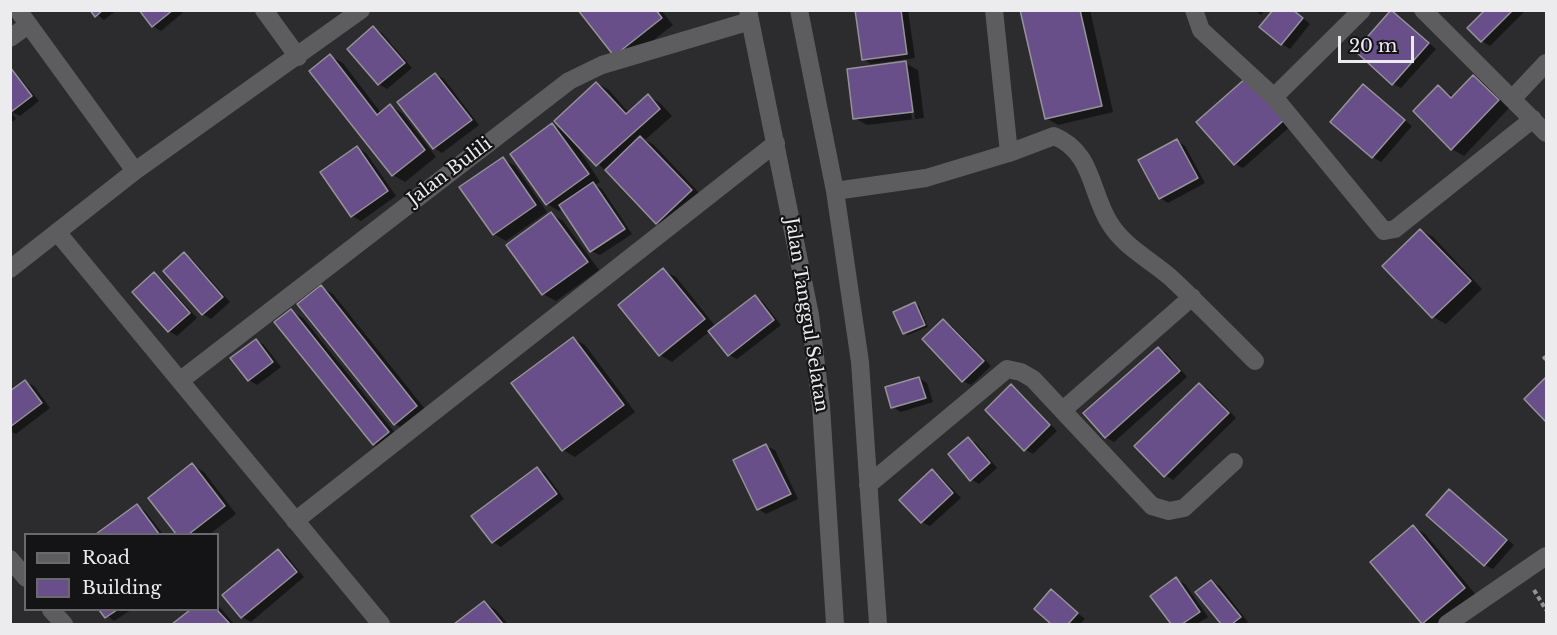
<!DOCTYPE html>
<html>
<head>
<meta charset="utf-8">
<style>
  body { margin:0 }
  #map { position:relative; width:1557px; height:635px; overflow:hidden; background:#2c2b2e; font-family:"Libre Baskerville",serif }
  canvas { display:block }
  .frame { position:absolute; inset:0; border:12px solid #ecebed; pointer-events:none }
  .legend { position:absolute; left:24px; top:533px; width:195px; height:78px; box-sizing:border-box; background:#141315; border:2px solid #6a696b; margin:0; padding:8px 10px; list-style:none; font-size:18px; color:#ecebed }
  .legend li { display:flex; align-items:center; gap:12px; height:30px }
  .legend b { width:30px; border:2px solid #6a696b }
  .scale { position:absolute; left:1338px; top:36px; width:76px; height:27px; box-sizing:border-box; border:3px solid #ecebed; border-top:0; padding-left:8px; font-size:18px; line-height:21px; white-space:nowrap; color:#ecebed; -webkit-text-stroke:4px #141315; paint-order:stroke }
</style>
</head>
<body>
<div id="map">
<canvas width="1557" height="635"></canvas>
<div class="frame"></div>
<ul class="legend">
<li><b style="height:8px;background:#5d5c5f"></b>Road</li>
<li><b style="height:16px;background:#684f8a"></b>Building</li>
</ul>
<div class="scale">20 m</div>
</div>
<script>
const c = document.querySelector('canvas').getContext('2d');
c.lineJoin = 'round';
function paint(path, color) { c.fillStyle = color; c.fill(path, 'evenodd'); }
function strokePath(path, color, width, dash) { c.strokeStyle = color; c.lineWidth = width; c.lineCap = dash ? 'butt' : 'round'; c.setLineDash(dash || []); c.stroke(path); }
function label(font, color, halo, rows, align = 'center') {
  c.font = font + ' "Libre Baskerville",serif'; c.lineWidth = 4.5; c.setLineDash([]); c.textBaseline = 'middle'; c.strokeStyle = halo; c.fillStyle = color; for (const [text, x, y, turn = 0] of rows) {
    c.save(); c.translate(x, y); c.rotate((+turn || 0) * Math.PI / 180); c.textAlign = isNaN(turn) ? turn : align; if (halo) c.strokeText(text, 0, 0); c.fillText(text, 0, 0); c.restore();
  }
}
paint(new Path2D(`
  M92 10H117L104 20Z
  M141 10H186L161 31 153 26Z
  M580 10H661L673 25 627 61Z
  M861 10H908L915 58 871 64 863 59Z
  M1021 10H1090L1113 112 1058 125 1046 118Z
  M1254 10H1265L1261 15Z
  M1275 10H1294L1310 24 1290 49 1282 44Z
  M1487 10H1526L1490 46 1482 41Z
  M1392 12 1436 49 1401 88 1392 83Z
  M374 28 382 33 412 68 387 89 379 84Z
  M330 56 343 63 381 113 390 106 402 113 436 157 405 182 393 175Z
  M905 63 918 70 924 118 867 125 855 118ZM905 69H908L915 119H912Z
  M10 66 39 101 20 116 10 111Z
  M436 74 444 79 479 125 442 153 434 148Z
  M1473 77 1485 84 1510 107 1464 156 1452 149 1438 87 1454 97Z
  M1247 79 1292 125 1243 168 1235 164Z
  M597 83 609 90 629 113 648 96 660 103 672 116 645 140 653 144 703 197 669 230 657 223 569 134 600 182 595 185 602 189 632 234 600 255 591 251 563 208 559 211 547 204 553 125 567 134Z
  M1363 86 1412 126 1381 162 1373 157Z
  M10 111 16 119 10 123Z
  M1177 141 1185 146 1205 183 1168 203 1160 198Z
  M357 148 366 153 396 196 361 221 352 216Z
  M503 159 515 166 547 212 506 241 494 234Z
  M551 214 563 221 599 270 556 301 543 294 508 245Z
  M1421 230 1433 237 1482 289 1446 324 1433 317 1384 266Z
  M184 254 192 259 230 302 211 319 203 314Z
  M663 270 676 277 716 327 755 297 763 302 781 325 737 359 729 355 710 331 672 362 660 355Z
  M154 274 162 279 197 318 177 336 169 331Z
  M321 287 333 294 429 414 407 431 395 424Z
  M915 304 919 306 928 327 908 335 904 333Z
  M291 311 303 318 400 439 386 451 374 444Z
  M944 321 952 326 991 366 971 385 963 381Z
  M573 338 585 345 635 412 575 457 563 450Z
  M256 340 264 345 281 367 257 385 249 380Z
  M1159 349 1167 353 1187 377 1114 442 1105 437Z
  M919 378 927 383 933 402 901 412 893 407Z
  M1546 379V420L1526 399Z
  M25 382 34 386 50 408 16 434 10 431V393Z
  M1200 385 1208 389 1236 418 1173 480 1165 475Z
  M1011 386 1019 391 1057 431 1033 454 1025 449Z
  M969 439 977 444 997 468 979 484 971 479Z
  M766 446 775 450 798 499 766 514 758 509Z
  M192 465 204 472 236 514 210 534H178L150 498Z
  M537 469 545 473 564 499 501 547 493 542Z
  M932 471 940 476 961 498 930 526 922 522Z
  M1449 491 1514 545 1493 569 1485 565Z
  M137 506 145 511 163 534H99Z
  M1413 527 1425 534 1476 595 1442 624 1423 623Z
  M278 550 286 555 304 577 251 622 242 617 224 596Z
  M1176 579 1185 584 1208 617 1197 624H1172L1152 596Z
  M1211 581 1220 586 1248 622 1245 624H1223L1198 592Z
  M1051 591 1085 619 1080 624H1054L1036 609Z
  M484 603 496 610 508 624H457Z
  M218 605 234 624H174L192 610H218Z
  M101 610H131L114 621Z`), '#0007');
const building = new Path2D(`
  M90 10H103L95 17Z
  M139 10H173L152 27Z
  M578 10H656L662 18 614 56Z
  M855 10H901L907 54 862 60Z
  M1020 10H1080L1102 106 1045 119Z
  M1273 10H1293L1303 18 1281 45 1259 27Z
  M1391 10 1429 43 1392 85 1355 51Z
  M1485 10H1513L1481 42 1467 28Z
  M373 26 405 63 378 85 347 49Z
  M330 54 377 115 390 104 425 150 392 176 309 71Z
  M906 61 913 112 853 119 847 69Z
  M10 67 32 96 11 112H10Z
  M435 73 472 120 433 149 397 102Z
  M1473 75 1499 100 1451 150 1413 111 1438 85 1451 98Z
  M1246 78 1284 120 1234 165 1196 122Z
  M596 82 626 114 648 94 660 109 596 166 554 121Z
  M1363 84 1405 120 1372 158 1330 122Z
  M552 123 589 174 546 205 510 154Z
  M640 136 692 190 656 224 605 170Z
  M1177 139 1198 178 1159 199 1138 160Z
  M357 146 388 191 351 217 320 172Z
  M503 157 536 205 493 235 459 187Z
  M593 182 625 229 590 252 559 205Z
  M551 212 588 262 542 295 506 245Z
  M1420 229 1471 281 1432 318 1382 266Z
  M184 252 223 297 202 315 163 271Z
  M663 268 705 319 659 356 618 305Z
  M154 272 190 313 168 332 132 292Z
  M321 285 417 406 394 425 297 304Z
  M755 295 774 320 728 356 708 331Z
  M915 302 925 325 903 334 893 312Z
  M291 309 389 432 373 445 274 322Z
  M943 319 984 361 962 382 922 339Z
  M573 337 624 405 562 451 511 383Z
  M256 339 273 362 248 381 230 358Z
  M1158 347 1180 371 1105 438 1083 413Z
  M919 377 926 398 891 408 885 387Z
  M1546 377V422L1524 399Z
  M25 380 42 403 10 427V391Z
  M1199 383 1229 413 1164 477 1134 446Z
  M1011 384 1050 425 1024 451 985 410Z
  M968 437 990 463 970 481 948 454Z
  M766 444 791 494 757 510 733 460Z
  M192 463 225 506 189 534H176L148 498Z
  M537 467 557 494 492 543 471 516Z
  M932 469 953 493 921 523 899 500Z
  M1449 489 1507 540 1484 566 1426 515Z
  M137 504 159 534H96Z
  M1413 525 1465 588 1422 624 1370 562Z
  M278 549 297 572 241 618 222 595Z
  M1176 577 1200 612 1182 624H1171L1150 596Z
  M1211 580 1241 617 1232 624H1221L1195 592Z
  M1051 589 1078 613 1068 624H1051L1034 609Z
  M484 601 503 624H454Z
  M99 610H117L105 618Z
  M190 610H217L230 624H172Z`);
paint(building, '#684f8a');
strokePath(building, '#959397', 1.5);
strokePath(new Path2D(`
  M1543 359 1546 357
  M1534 590 1546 610`), '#939295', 4, [4.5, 3]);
strokePath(new Path2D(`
  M18 10 135 171
  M264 10 298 57
  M799 10 835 191 860 362 878 624
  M1194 10 1201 30 1274 97 1384 231 1395 229 1533 119
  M1423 10 1546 133
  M10 38 28 25
  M1274 97 1362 10
  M1513 98 1546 63
  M1009 153 1054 136C1093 152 1090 191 1109 222 1123 246 1149 259 1170 277 1199 304 1227 333 1255 361
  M835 191 926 178 1009 153 994 10
  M57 232 381 624
  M10 269 135 171 361 10
  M181 380 569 81 602 65 750 21
  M1063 410 1192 297
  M868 485 1007 369 1021 372 1033 379 1152 506 1169 511 1184 508 1234 462
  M295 521 776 143
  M10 559 26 578
  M51 610 64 624
  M1447 624 1546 556`), '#5d5c5f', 18);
strokePath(new Path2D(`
  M748 10 810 315 821 406 835 624`), '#5d5c5f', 18);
label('18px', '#ecebed', '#141315', [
  ["Jalan Bulili",450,172,-37],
  ["Jalan Tanggul Selatan",806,315,81]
]);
</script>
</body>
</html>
